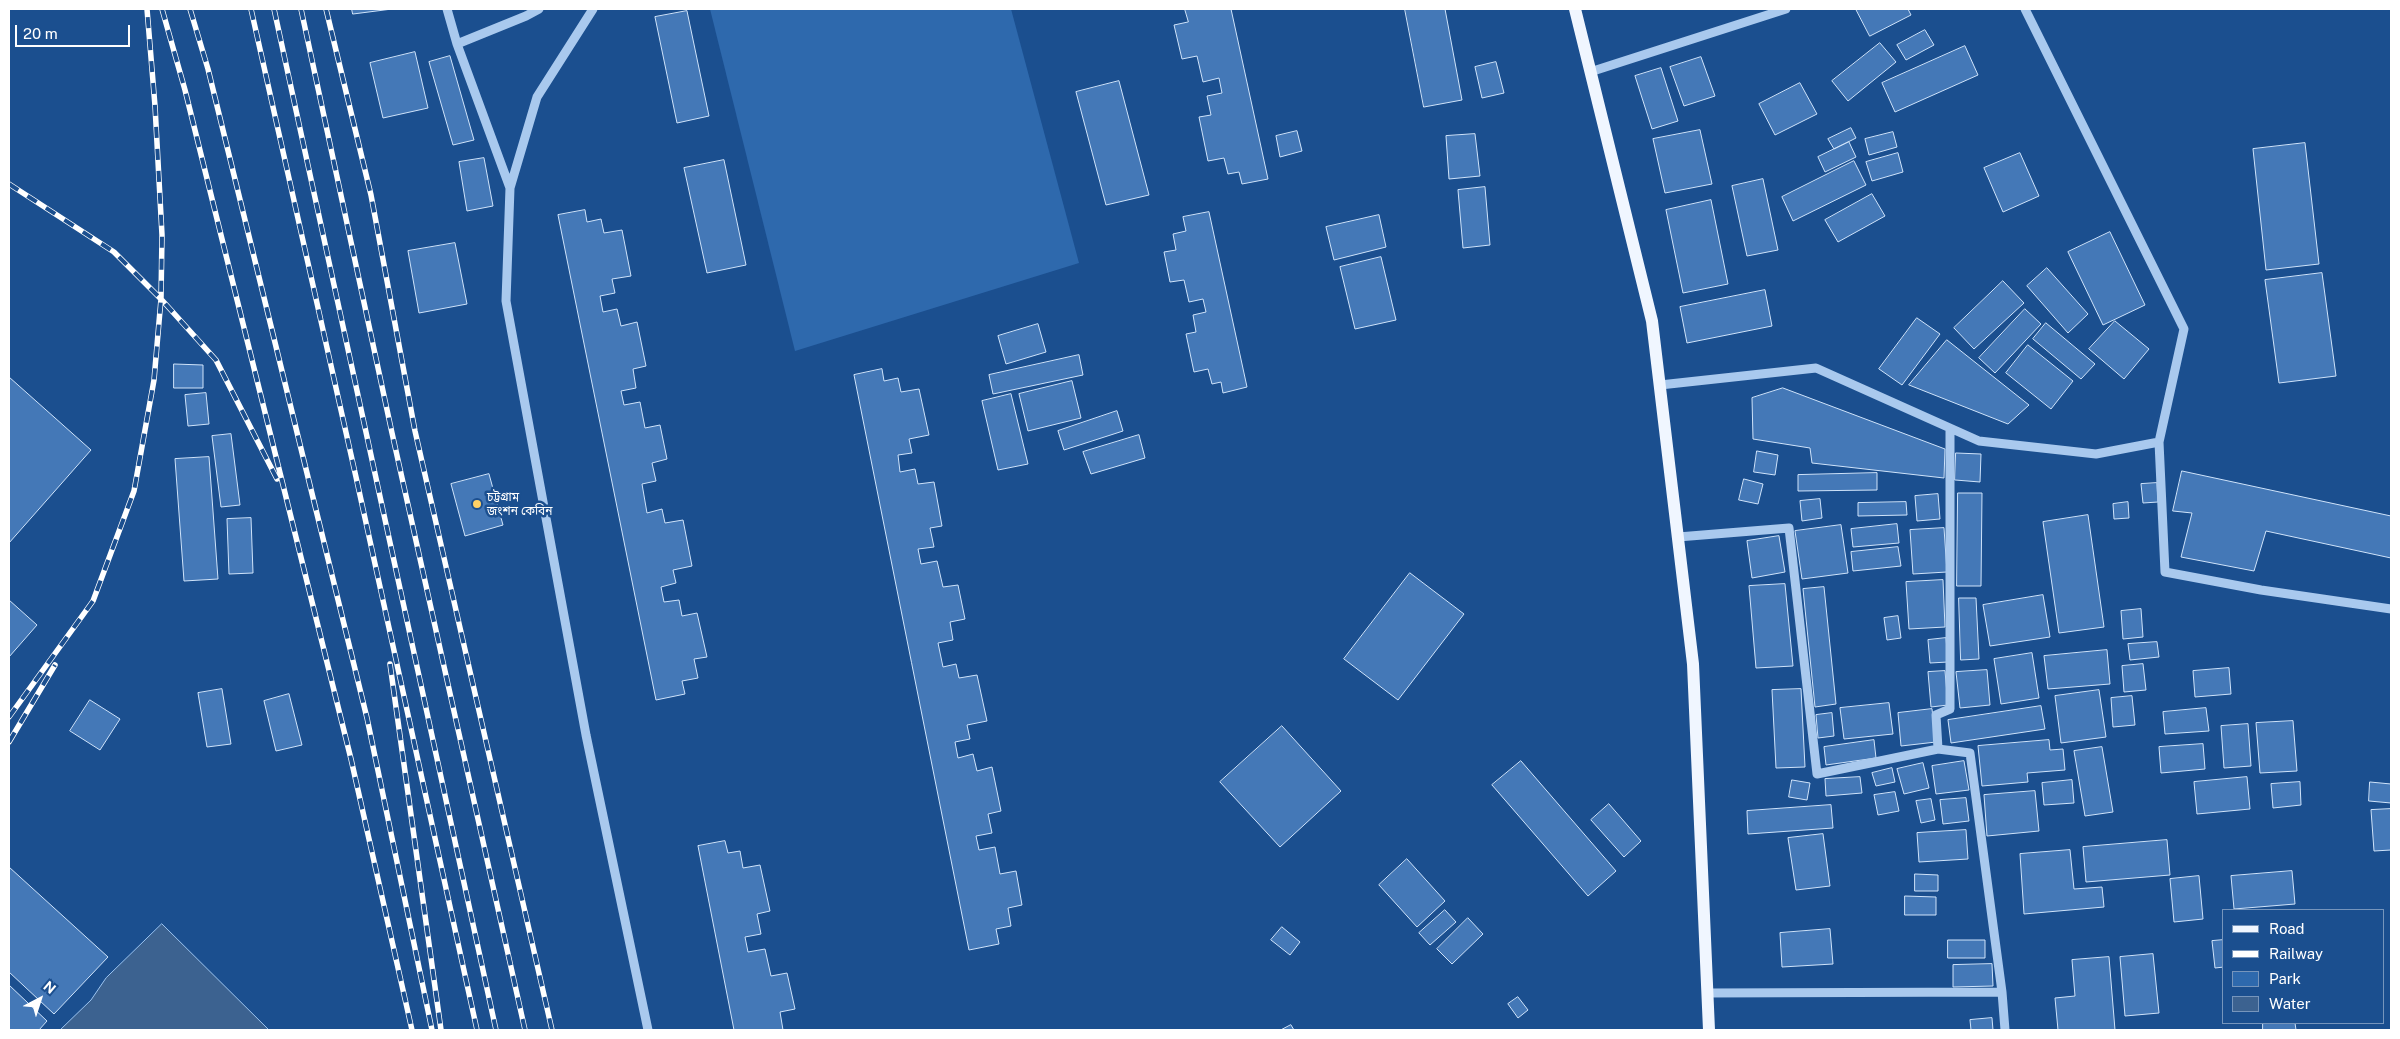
<!DOCTYPE html>
<html>
<head>
<meta charset="utf-8">
<style>
  body { margin:0 }
  #map { position:relative; width:2400px; height:1039px; overflow:hidden; background:#1b4f8f; font-family:"Public Sans",sans-serif }
  canvas { display:block }
  .frame { position:absolute; inset:0; border:10px solid #fff; pointer-events:none }
  .legend { position:absolute; left:2222px; top:909px; width:162px; height:115px; box-sizing:border-box; background:#1b4f8f; border:1px solid #7695bc; margin:0; padding:6px 9px; list-style:none; font-size:15px; color:#fff }
  .legend li { display:flex; align-items:center; gap:10px; height:25px }
  .legend b { width:25px; border:1px solid #7695bc }
  .north { position:absolute; left:15px; top:974px; width:50px; height:50px; -webkit-text-stroke:4px #1b4f8f; paint-order:stroke; rotate:40deg; font-size:14px; font-weight:700; line-height:20px; text-align:center; color:#fff }
  .north::after { content:''; display:block; margin:auto; width:18px; height:22px; background:#fff; clip-path:polygon(50% 0,100% 100%,50% 72%,0 100%) }
  .scale { position:absolute; left:15px; top:25px; width:115px; height:22px; box-sizing:border-box; border:2px solid #fff; border-top:0; padding-left:6px; font-size:15px; line-height:18px; white-space:nowrap; color:#fff; -webkit-text-stroke:4px #1b4f8f; paint-order:stroke }
</style>
</head>
<body>
<div id="map">
<canvas width="2400" height="1039"></canvas>
<div class="frame"></div>
<ul class="legend">
<li><b style="height:6px;background:#f0f6ff"></b>Road</li>
<li><b style="height:6px;background:#fff"></b>Railway</li>
<li><b style="height:14px;background:#2e69ad"></b>Park</li>
<li><b style="height:14px;background:#3c6290"></b>Water</li>
</ul>
<div class="north">N</div>
<div class="scale">20 m</div>
</div>
<script>
const c = document.querySelector('canvas').getContext('2d');
c.lineJoin = 'round';
function paint(path, color) { c.fillStyle = color; c.fill(path, 'evenodd'); }
function strokePath(path, color, width, dash) { c.strokeStyle = color; c.lineWidth = width; c.lineCap = dash ? 'butt' : 'round'; c.setLineDash(dash || []); c.stroke(path); }
function label(font, color, halo, rows, align = 'center') {
  c.font = font + ' "Public Sans","Noto Sans Bengali",sans-serif'; c.lineWidth = 5; c.setLineDash([]); c.textBaseline = 'middle'; c.strokeStyle = halo; c.fillStyle = color; for (const [text, x, y, turn = 0] of rows) {
    c.save(); c.translate(x, y); c.rotate((+turn || 0) * Math.PI / 180); c.textAlign = isNaN(turn) ? turn : align; if (halo) c.strokeText(text, 0, 0); c.fillText(text, 0, 0); c.restore();
  }
}
paint(new Path2D(`
  M710 9H1011L1079 263 795 351Z`), '#2e69ad');
const water = new Path2D(`
  M162 924 269 1030H60L91 1000 106 978Z`);
paint(water, '#3c6290');
strokePath(water, '#9cc4f0', 1);
const building = new Path2D(`
  M352 9H392L353 14Z
  M1185 9H1231L1268 179 1242 184 1239 172 1228 174 1224 158 1208 161 1199 117 1211 115 1207 96 1222 93 1219 78 1203 82 1197 56 1182 59 1174 25 1188 22Z
  M1405 9H1445L1462 100 1424 107Z
  M1856 9H1908L1911 15 1870 36Z
  M687 11 709 116 677 123 655 17Z
  M1925 30 1934 45 1906 60 1897 45Z
  M1880 43 1896 62 1848 101 1832 81Z
  M1965 46 1978 75 1895 112 1882 83Z
  M415 52 428 108 383 118 370 63Z
  M450 56 474 140 453 145 429 62Z
  M1701 57 1715 96 1684 106 1670 67Z
  M1496 62 1504 93 1482 98 1475 67Z
  M1661 68 1678 121 1652 129 1635 76Z
  M1119 81 1149 195 1106 205 1076 92Z
  M1800 83 1817 114 1775 135 1759 104Z
  M1851 128 1856 138 1834 149 1828 139Z
  M1700 130 1712 184 1665 193 1653 139Z
  M1297 131 1302 151 1280 157 1276 136Z
  M1893 132 1897 147 1869 155 1865 139Z
  M1475 134 1480 176 1449 179 1446 136Z
  M1849 142 1856 157 1825 172 1818 157Z
  M2305 143 2319 264 2266 270 2253 149Z
  M1898 153 1903 172 1872 181 1866 162Z
  M2020 153 2039 196 2003 212 1984 168Z
  M484 158 493 206 467 211 459 162Z
  M724 160 746 265 707 273 684 168Z
  M1854 161 1866 185 1793 221 1782 197Z
  M1763 179 1778 250 1747 256 1732 186Z
  M1485 187 1490 245 1463 248 1458 190Z
  M1872 194 1885 216 1838 242 1825 220Z
  M1711 200 1728 284 1683 293 1666 210Z
  M585 210 587 222 601 219 604 233 622 230 631 276 612 279 615 293 600 296 603 312 617 309 621 326 637 322 646 366 633 369 636 388 621 391 624 405 640 402 645 428 660 425 667 459 652 463 656 481 642 484 647 513 662 509 665 523 683 520 692 566 673 570 676 583 661 587 664 602 679 600 682 616 697 613 707 657 694 659 698 678 682 681 685 694 656 700 558 215Z
  M1209 212 1247 387 1223 393 1221 382 1212 384 1208 369 1194 372 1186 334 1196 332 1193 315 1206 312 1203 299 1189 302 1184 280 1170 282 1164 252 1176 250 1173 234 1186 231 1183 217Z
  M1379 215 1386 247 1334 260 1326 227Z
  M2110 232 2145 305 2103 325 2068 252Z
  M455 243 467 304 419 313 408 251Z
  M1381 257 1396 320 1355 329 1340 267Z
  M2047 268 2088 314 2068 333 2027 286Z
  M2322 273 2336 376 2279 383 2265 280Z
  M2003 281 2024 303 1974 349 1954 328Z
  M1765 290 1772 326 1687 343 1680 307Z
  M2025 309 2041 324 1995 373 1979 358Z
  M1917 318 1940 334 1902 385 1879 369Z
  M2115 321 2149 349 2124 379 2089 349Z
  M2046 323 2095 364 2081 379 2033 339Z
  M1038 324 1046 352 1006 364 998 336Z
  M1947 340 2029 405 2008 424 1909 385Z
  M2028 345 2073 381 2051 409 2006 373Z
  M1079 355 1083 375 993 394 989 375Z
  M174 364 203 365V388H174Z
  M882 369 884 381 898 378 901 392 919 389 929 435 909 439 912 453 898 455 900 472 915 469 918 484 934 482 942 526 930 528 934 547 918 549 921 564 937 561 943 587 958 585 965 619 950 622 953 640 938 643 943 667 956 664 959 678 977 675 987 721 967 725 970 739 955 742 958 758 973 754 977 771 992 767 1001 811 988 814 992 833 976 836 979 850 995 847 1000 874 1016 871 1022 905 1008 908 1011 926 996 929 999 944 969 950 854 375Z
  M9 377 91 450 9 543Z
  M1072 381 1081 418 1028 431 1019 394Z
  M1783 388 1945 449 1944 478 1812 463 1810 448 1753 439 1752 398Z
  M206 393 209 424 188 426 185 395Z
  M1011 394 1028 464 998 470 982 401Z
  M1117 411 1123 431 1064 450 1058 431Z
  M231 434 240 505 221 507 212 436Z
  M1139 435 1145 458 1091 474 1083 452Z
  M1757 451 1778 455 1775 475 1754 472Z
  M1956 453 1981 454 1980 482 1955 480Z
  M209 457 218 579 184 581 175 459Z
  M2182 471 2391 516V558L2266 531 2254 571 2181 557 2192 513 2173 511Z
  M1877 473V490L1798 491V475Z
  M489 474 503 525 465 536 451 484Z
  M1744 479 1763 484 1758 504 1739 500Z
  M2157 483 2158 502 2143 503 2141 484Z
  M1958 493H1982L1981 586H1957Z
  M1938 494 1940 519 1917 521 1915 496Z
  M1820 499 1822 518 1802 521 1800 501Z
  M1906 502 1907 515 1858 516V503Z
  M2128 502 2129 518 2114 519 2113 504Z
  M2088 515 2104 627 2059 633 2043 522Z
  M251 518 253 573 229 574 227 519Z
  M1897 524 1899 543 1853 547 1851 529Z
  M1841 525 1848 573 1802 579 1795 531Z
  M1944 528 1947 572 1913 574 1910 530Z
  M1779 536 1785 572 1752 578 1747 541Z
  M1898 547 1901 566 1853 571 1851 552Z
  M1410 573 1464 614 1398 700 1344 659Z
  M1943 580 1945 627 1909 629 1906 582Z
  M1785 584 1793 666 1756 668 1749 586Z
  M1824 587 1836 704 1815 707 1803 589Z
  M2043 595 2050 637 1990 646 1983 605Z
  M1959 598H1976L1979 659 1961 660Z
  M9 600 37 625 9 657Z
  M2141 609 2143 637 2123 639 2121 611Z
  M1898 616 1901 638 1887 640 1884 618Z
  M1946 638 1948 662 1930 663 1928 640Z
  M2157 642 2159 657 2130 660 2128 644Z
  M2107 650 2110 684 2048 689 2044 656Z
  M2032 653 2039 698 2001 704 1994 659Z
  M2143 664 2146 690 2124 692 2122 666Z
  M2229 668 2231 694 2195 697 2193 671Z
  M1987 670 1990 705 1960 708 1956 672Z
  M1945 671 1948 705 1931 707 1928 672Z
  M222 689 231 744 207 747 198 693Z
  M1801 689 1805 767 1776 768 1772 690Z
  M2099 690 2106 737 2061 743 2055 696Z
  M289 694 302 745 276 751 264 701Z
  M2132 696 2135 725 2113 727 2111 698Z
  M90 700 120 719 100 750 70 731Z
  M1889 703 1893 734 1844 739 1840 708Z
  M2041 706 2045 729 1951 743 1948 720Z
  M2206 708 2209 731 2165 734 2163 712Z
  M1932 709 1936 742 1901 746 1898 713Z
  M1832 713 1834 736 1818 738 1816 715Z
  M2293 721 2297 771 2260 773 2256 723Z
  M2248 724 2251 766 2224 768 2221 726Z
  M1282 726 1341 791 1280 847 1220 782Z
  M1874 740 1876 758 1826 765 1824 747Z
  M2049 740 2050 750 2063 749 2065 770 2027 773 2028 782 1982 786 1978 746Z
  M2203 744 2205 769 2161 773 2159 747Z
  M2102 747 2113 812 2085 816 2074 751Z
  M1521 761 1616 871 1588 896 1492 785Z
  M1964 761 1969 790 1936 794 1932 766Z
  M1923 763 1929 788 1904 794 1897 769Z
  M1892 768 1895 782 1876 786 1872 773Z
  M1860 777 1862 793 1826 796 1825 779Z
  M2247 777 2250 809 2197 814 2194 782Z
  M1792 780 1810 783 1807 800 1789 797Z
  M2072 780 2074 803 2044 805 2042 783Z
  M2300 782 2301 805 2273 808 2271 784Z
  M2370 782 2391 784V803L2369 801Z
  M2035 791 2039 831 1987 836 1984 795Z
  M1895 792 1899 811 1878 815 1874 795Z
  M1966 798 1969 821 1943 824 1940 800Z
  M1931 799 1935 820 1921 823 1916 801Z
  M1609 804 1641 841 1624 857 1591 820Z
  M1831 805 1833 828 1748 834 1747 811Z
  M2391 809V850L2374 851 2371 810Z
  M1966 830 1968 859 1919 862 1917 833Z
  M1823 834 1830 886 1796 890 1788 838Z
  M2167 840 2170 875 2086 882 2083 847Z
  M725 841 728 853 740 851 743 868 760 865 770 911 757 914 761 934 745 937 748 952 765 949 771 976 787 973 795 1009 780 1012 783 1030H734L698 846Z
  M2070 850 2074 889 2102 887 2104 907 2024 914 2020 854Z
  M1407 859 1445 901 1417 927 1379 885Z
  M9 867 108 957 54 1014 9 972Z
  M2292 871 2295 904 2234 909 2231 876Z
  M1915 874 1938 875V891H1915Z
  M2199 876 2203 919 2174 922 2170 879Z
  M1905 896 1936 897V915H1905Z
  M1445 910 1456 922 1430 945 1419 933Z
  M1468 918 1483 934 1452 964 1437 949Z
  M1282 927 1300 942 1290 955 1271 940Z
  M1830 929 1833 964 1782 967 1780 933Z
  M1948 940H1985V958H1948Z
  M2224 940V967L2215 968 2212 941Z
  M2153 954 2159 1013 2125 1016 2120 957Z
  M2109 957 2115 1030H2058L2055 998 2075 996 2072 960Z
  M1992 964 1993 986 1953 987V965Z
  M9 985 47 1021 39 1030H9Z
  M1518 997 1528 1010 1518 1018 1508 1004Z
  M1992 1018 1993 1030H1971L1970 1020Z
  M2263 1023H2295L2296 1030H2263Z
  M1291 1025 1294 1030H1281Z`);
paint(building, '#4478b7');
strokePath(building, '#cfe3fa', 1);
strokePath(new Path2D(`
  M447 9 457 44
  M539 9 526 16 457 44 510 188 506 301 586 735 648 1030
  M2025 9 2184 329 2159 442
  M1590 72 1786 9
  M510 188 537 97 593 9
  M1660 385 1816 368 1979 441 2096 454 2159 442 2165 572 2261 590 2391 609
  M1950 429V709L1936 715 1938 749 1970 753 2002 992
  M1678 537 1789 528 1817 774 1938 749
  M1707 993 2002 992 2005 1030`), '#a9c9ee', 9);
strokePath(new Path2D(`
  M1575 9 1652 321 1693 664 1709 1030`), '#f0f6ff', 12);
const rail = new Path2D(`
  M162 9 185 90 351 759 412 1030
  M190 9 208 69 367 718 432 1030
  M251 9 356 477 477 1030
  M274 9 496 1030
  M301 9 392 433 525 1030
  M326 9 371 195 415 431 552 1030
  M9 184 114 252 161 299 216 360 277 479
  M390 664 441 1030
  M9 717 93 601 134 491 154 380 161 299 162 235 155 106 147 9
  M9 742 55 665`);
strokePath(rail, '#fff', 5.5);
strokePath(rail, '#1b4f8f', 4, [11]);
for (const [x, y, r, color] of [
  [477,504,5,"#ffd166"]
]) { const dot = new Path2D(); dot.arc(x, y, r, 0, 2 * Math.PI); c.fillStyle = color; c.fill(dot); strokePath(dot, '#1b4f8f', 2); }
label('12px', '#fff', '#1b4f8f', [
  ["চট্টগ্রাম",487,497],
  ["জংশন কেবিন",487,511]
], 'left');
</script>
</body>
</html>
